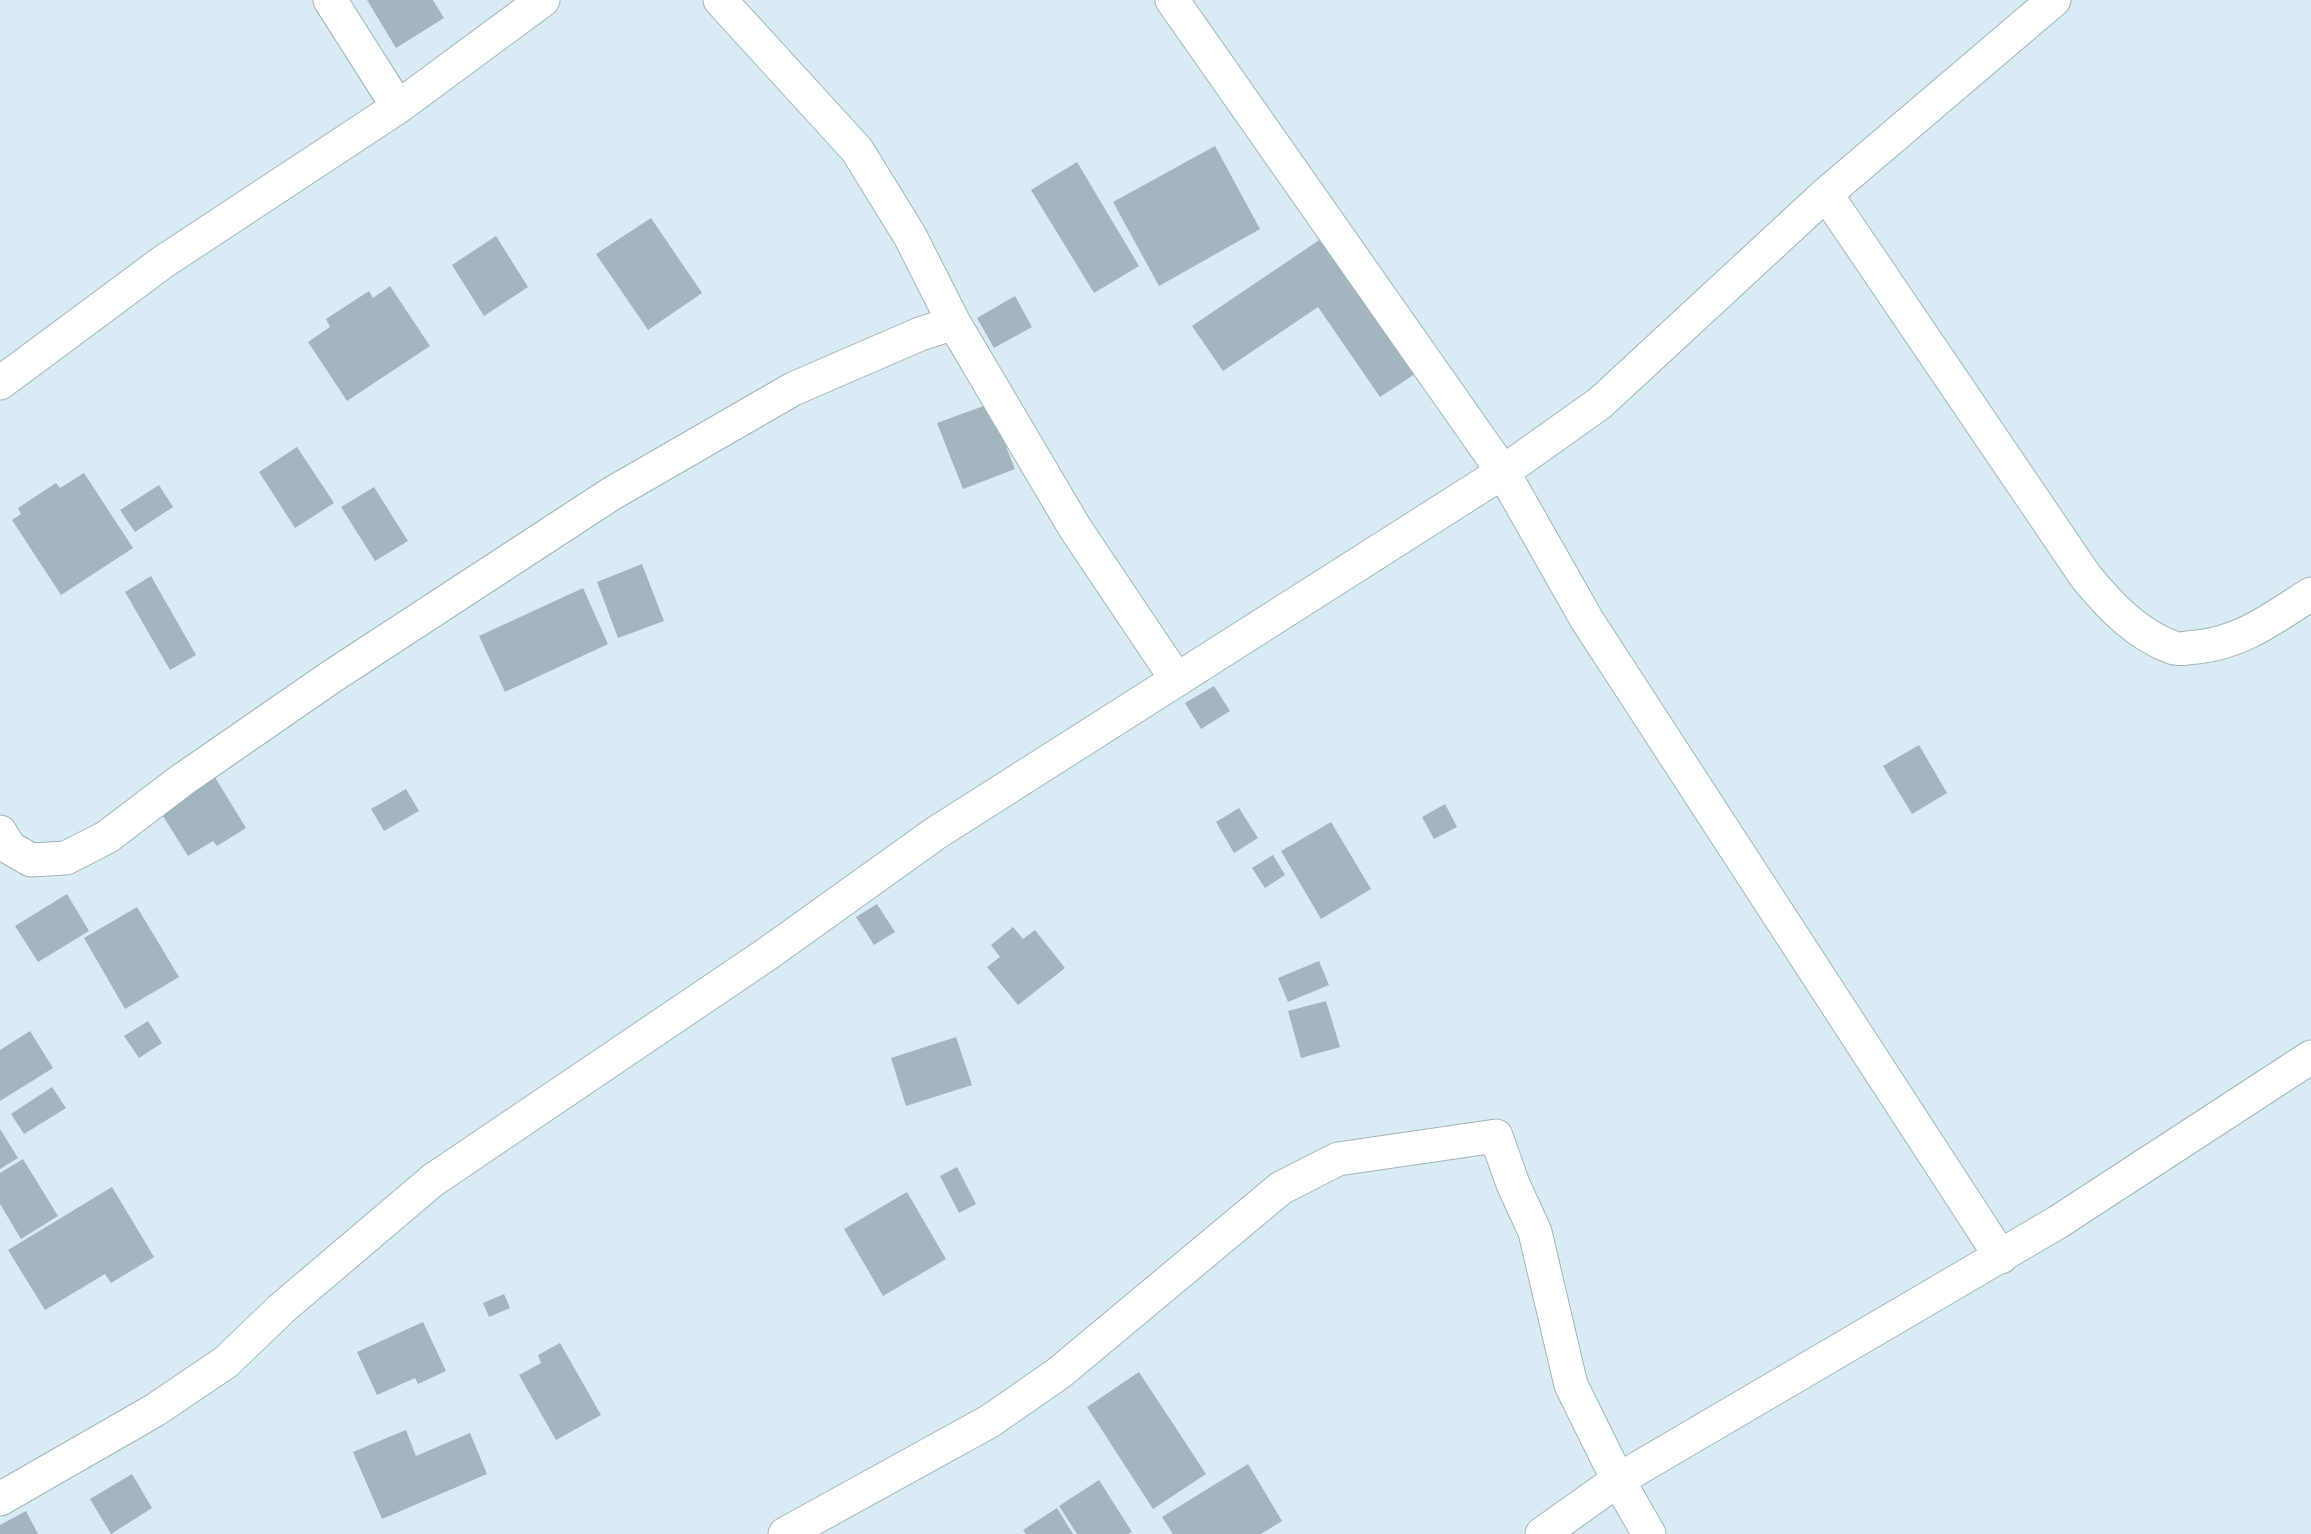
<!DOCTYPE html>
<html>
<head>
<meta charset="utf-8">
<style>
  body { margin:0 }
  canvas { display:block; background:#d9ecf5 }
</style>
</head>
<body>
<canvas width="2311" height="1534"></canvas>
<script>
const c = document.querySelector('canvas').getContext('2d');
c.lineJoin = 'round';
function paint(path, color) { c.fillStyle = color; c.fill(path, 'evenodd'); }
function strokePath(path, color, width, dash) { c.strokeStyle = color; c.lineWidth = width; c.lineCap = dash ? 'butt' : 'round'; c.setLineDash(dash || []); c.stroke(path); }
paint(new Path2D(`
  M367 0H433L444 18 396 48Z
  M1215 146 1260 229 1159 286 1113 202Z
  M1077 162 1139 266 1094 293 1031 190Z
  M651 218 702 293 648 330 596 254Z
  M1328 234 1421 370 1380 397 1318 307 1223 371 1192 326Z
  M496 236 528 287 484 316 452 265Z
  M390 286 430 346 347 401 308 342 330 327 326 319 369 291 373 298Z
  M1015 296 1032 327 994 348 977 318Z
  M989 404 1015 469 963 489 937 423Z
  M297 447 334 503 295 528 259 472Z
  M84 473 133 548 61 595 12 520 21 514 18 508 56 483 60 488Z
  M159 485 173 507 135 532 120 510Z
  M374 487 408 541 375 561 341 507Z
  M642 564 664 621 618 638 597 582Z
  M151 576 196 655 170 670 125 592Z
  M583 588 608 644 505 692 479 636Z
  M1214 686 1230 711 1201 729 1185 703Z
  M1919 745 1947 793 1912 814 1883 766Z
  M213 774 246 828 217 846 213 841 188 856 158 808Z
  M406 789 419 811 384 831 371 809Z
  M1445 804 1457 827 1434 839 1422 817Z
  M1239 808 1258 838 1234 853 1216 822Z
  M1331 822 1371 889 1321 919 1281 851Z
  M1273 855 1285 875 1265 888 1252 868Z
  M67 894 89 931 38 962 15 926Z
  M877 904 895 932 874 945 856 917Z
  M137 907 179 977 125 1009 84 938Z
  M1013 927 1023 939 1035 930 1065 968 1018 1005 987 967 1000 957 991 945Z
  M1319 961 1329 985 1288 1002 1278 978Z
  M1326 1001 1340 1047 1301 1058 1288 1011Z
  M148 1021 162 1043 139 1058 124 1036Z
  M30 1031 53 1068 0 1101V1050Z
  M956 1037 972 1085 906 1106 891 1058Z
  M52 1087 66 1108 24 1134 11 1114Z
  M0 1129 18 1158 0 1169Z
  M23 1159 58 1216 21 1239 0 1204V1173Z
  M957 1167 976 1204 959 1213 940 1176Z
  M112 1187 154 1257 111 1283 105 1274 45 1310 8 1250Z
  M907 1192 946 1259 883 1296 844 1229Z
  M504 1294 510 1308 489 1317 483 1303Z
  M423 1322 446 1371 418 1384 415 1378 377 1395 357 1352Z
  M560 1343 601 1415 556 1440 519 1375 541 1363 538 1355Z
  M1139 1372 1206 1474 1153 1509 1087 1407Z
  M406 1430 416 1456 470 1433 487 1474 382 1519 353 1452Z
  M1248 1464 1282 1521 1261 1534H1173L1162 1517Z
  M132 1474 152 1508 111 1534 90 1499Z
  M1099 1480 1132 1532 1128 1534H1077L1059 1506Z
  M1057 1508 1073 1534H1026L1023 1530Z
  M26 1511 38 1534H0V1525Z`), '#a3b5be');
const street = new Path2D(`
  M330 0 398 107
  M720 0 857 150 910 236 954 323 1075 528 1177 680
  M1172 0 1503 472 1587 620 2001 1257
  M1826 194 2086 577C2110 606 2137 635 2174 648 2180 650 2190 647 2197 647 2243 642 2273 618 2311 594
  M0 383 163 262 398 107 543 0
  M0 832 10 848 31 860 66 858 107 837 182 780 331 677 611 494 793 389 920 334 954 323
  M0 1499 155 1410 226 1362 281 1309 433 1180 767 954 936 833 1503 472 1600 403 1826 194 2054 0
  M785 1534 990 1421 1059 1373 1281 1188 1338 1159 1496 1136 1513 1184 1535 1232 1571 1385 1618 1480 1649 1534
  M1542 1534 1618 1480 2058 1222 2311 1057`);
strokePath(street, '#a1b4bc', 35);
strokePath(street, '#fff', 33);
</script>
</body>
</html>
